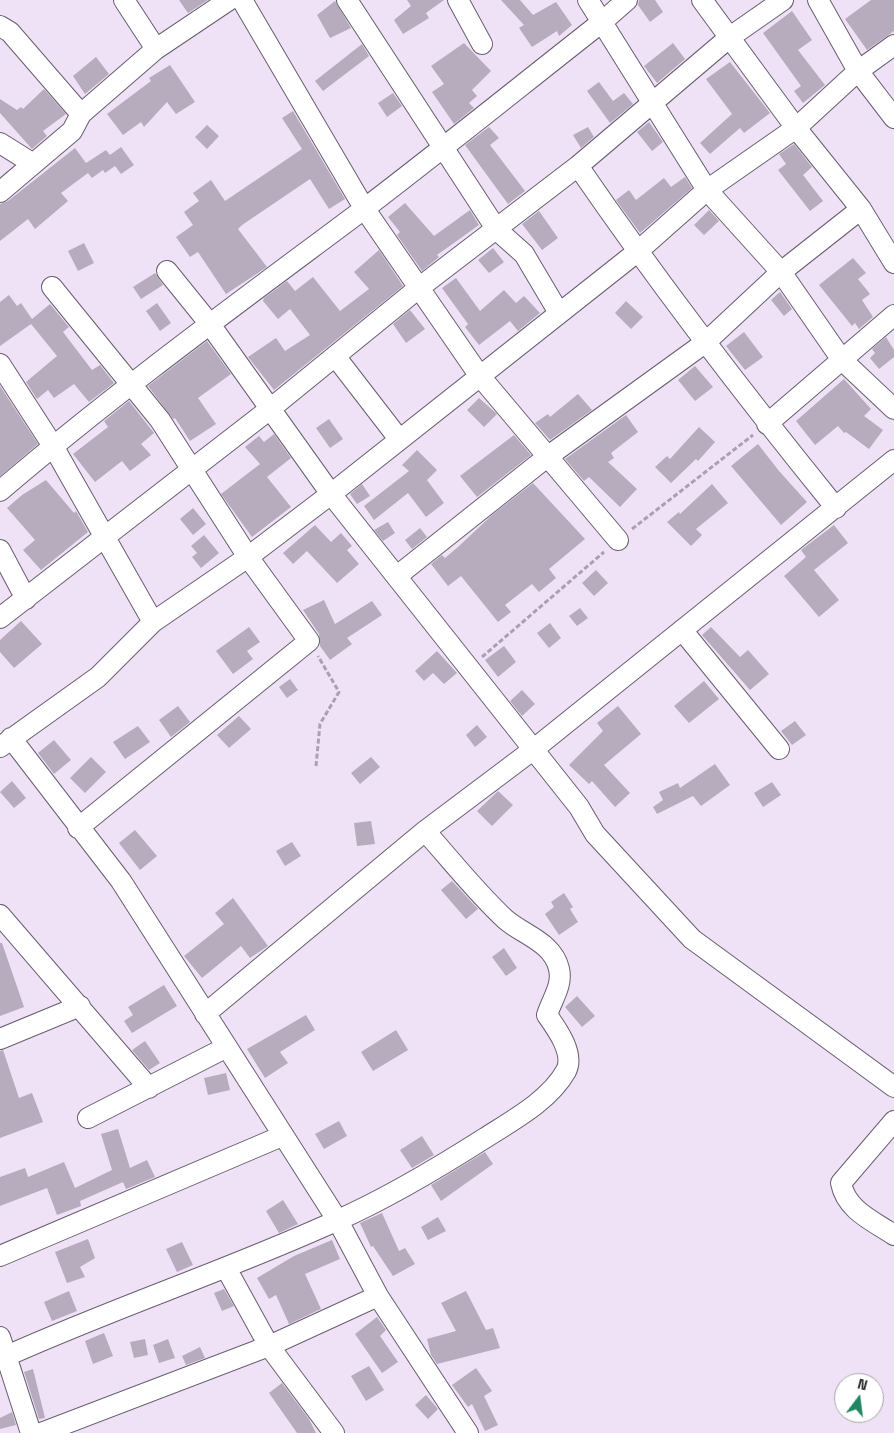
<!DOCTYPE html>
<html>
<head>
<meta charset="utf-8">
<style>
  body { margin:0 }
  #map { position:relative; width:894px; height:1433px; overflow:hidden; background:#efe2f7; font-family:"Space Grotesk",sans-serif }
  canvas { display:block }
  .north { position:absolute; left:834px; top:1373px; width:50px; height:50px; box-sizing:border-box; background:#fff; border:1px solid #a7a5a8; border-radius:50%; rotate:15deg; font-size:14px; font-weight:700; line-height:20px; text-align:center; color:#231f26 }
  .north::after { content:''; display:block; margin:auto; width:18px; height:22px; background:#21855f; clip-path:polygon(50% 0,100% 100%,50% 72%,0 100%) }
</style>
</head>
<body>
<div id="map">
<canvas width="894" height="1433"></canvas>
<div class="north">N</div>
</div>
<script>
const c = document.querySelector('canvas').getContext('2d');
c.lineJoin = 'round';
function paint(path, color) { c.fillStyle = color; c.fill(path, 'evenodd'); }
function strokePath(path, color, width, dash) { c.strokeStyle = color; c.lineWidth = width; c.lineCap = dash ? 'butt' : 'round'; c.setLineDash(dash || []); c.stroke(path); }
paint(new Path2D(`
  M179 0H208L188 13Z
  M407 0H444L426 13 429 18 403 34 394 20 411 6Z
  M501 0H520L533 15 556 2 572 25 559 36 557 31 532 47 519 28 524 25Z
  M639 0H655L663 12 650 22 638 5Z
  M871 0H894V31L867 50 845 19Z
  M335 1 351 28 330 38 317 15Z
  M792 11 812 40 798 50 825 85 803 103 794 91 801 86 763 33Z
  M464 43 491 71 472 90 477 96 469 103 474 108 454 124 432 92 444 84 431 66Z
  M673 43 685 59 657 83 644 66Z
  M362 44 369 56 323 91 315 81Z
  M96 57 109 74 85 94 73 76Z
  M730 62 770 113 744 133 740 128 710 154 700 143 732 114 706 79Z
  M170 65 195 102 176 114 167 102 144 127 141 122 123 135 107 114 151 81 149 78Z
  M599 82 613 101 624 93 633 104 610 123 587 91Z
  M44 89 66 114 43 131 47 136 32 149 0 113V99L17 110 21 107 23 109Z
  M393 93 402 106 387 117 378 103Z
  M293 111 345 199 329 209 310 179 242 225 238 229 267 267 226 294 198 252 190 257 176 237 193 225 184 212 199 201 193 193 211 180 225 201 302 149 282 118Z
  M649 122 663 142 652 151 637 132Z
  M207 125 219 136 207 149 195 137Z
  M489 127 499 138 490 145 525 191 508 204 465 145Z
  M588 127 594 137 581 148 573 135Z
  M794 144 812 167 803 175 823 201 810 211 778 170 786 164 779 154Z
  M121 147 134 165 121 174 115 166 105 173 103 170 92 178 88 173 61 193 68 201 35 229 28 219 0 241V204L8 201 75 148 86 163 106 150 110 155Z
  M685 177 692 188 640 233 616 200 629 190 636 200 664 178 671 187Z
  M405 203 434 236 470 210 479 225 437 255 439 257 422 271 397 235 400 232 388 217Z
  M709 210 719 221 704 235 694 225Z
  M539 211 558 238 542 250 522 224Z
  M84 243 94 263 78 271 68 251Z
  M493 248 504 262 489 273 478 260Z
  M379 250 403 286 274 390 248 357 276 338 285 351 310 335 290 309 278 319 263 301 264 298 287 281 295 291 313 277 340 311 369 289 354 272Z
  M853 258 866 273 858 279 870 294 862 300 873 317 859 329 855 323 852 326 819 285Z
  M155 273 163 285 141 299 133 287Z
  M456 278 480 311 504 290 516 303 524 296 540 313 518 331 510 321 479 345 465 327 468 324 442 288Z
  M780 292 792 309 784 316 771 300Z
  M9 295 17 306 21 303 32 319 50 304 69 327 63 332 92 370 100 365 114 383 89 402 74 384 54 398 48 390 37 399 26 382 57 356 31 324 0 346V302Z
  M626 301 643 317 631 329 615 313Z
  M157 303 171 323 160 331 146 311Z
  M410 310 425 329 406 343 393 324Z
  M744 332 763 357 745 370 726 346Z
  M886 337 894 350V357L879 369 870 358 875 353 872 349Z
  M207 341 231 374 198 398 216 424 190 441 175 418 173 419 148 386Z
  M695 366 713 387 695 401 678 380Z
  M844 379 871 409 864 416 883 430 869 449 846 432 844 433 838 426 815 445 796 421Z
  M0 386 38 444 0 476Z
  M578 394 592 410 550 440 535 423 548 414 550 417Z
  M479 398 497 414 484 427 467 410Z
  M129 401 154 433 141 444 151 455 130 471 122 461 95 482 73 454 108 427 104 421Z
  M626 415 638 432 611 453 614 458 608 462 637 489 620 507 589 477 584 481 565 459Z
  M329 419 343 439 330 448 316 428Z
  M699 427 715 442 698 461 696 459 671 483 655 467 667 456 670 459Z
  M274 434 291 458 267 477 291 507 252 537 221 494 260 464 245 447 259 436 264 442Z
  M514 435 531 455 477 497 460 476Z
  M758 444 779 471 807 502 781 525 731 466Z
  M417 450 437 470 427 480 444 503 426 517 408 493 374 520 364 506 409 471 402 465Z
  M46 480 74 513 76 511 88 532 41 570 23 550 35 540 7 508 22 495Z
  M533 483 585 539 549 569 556 578 539 592 532 584 505 605 511 612 498 622 461 576 448 586 431 564 442 555 445 558 458 547 492 515Z
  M362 484 370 496 357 504 350 494Z
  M712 484 728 503 696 529 702 535 691 546 667 522 679 512 680 514Z
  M193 508 206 524 193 535 180 519Z
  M388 522 395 533 383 541 374 530Z
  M315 525 331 542 341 533 352 546 347 550 359 564 337 583 307 551 293 564 283 553Z
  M834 525 848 543 814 570 839 600 819 617 784 576 806 557 801 550Z
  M420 528 427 537 412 549 405 540Z
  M204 535 219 553 201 568 192 557 197 553 191 546Z
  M596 570 608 583 594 596 582 583Z
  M324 600 335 624 372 601 382 615 347 638 352 644 330 660 320 646 319 634 303 610Z
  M580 608 588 618 577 626 569 616Z
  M21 621 42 644 14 668 0 652V640Z
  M550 623 561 638 549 648 537 633Z
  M249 627 260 642 247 651 253 659 233 674 216 651Z
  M711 627 740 657 748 650 769 674 750 690 702 635Z
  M504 646 516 662 498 677 485 660Z
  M437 651 457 673 444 684 433 673 424 681 415 671Z
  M290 679 298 690 287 698 279 687Z
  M704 681 719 699 689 723 674 706Z
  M522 690 535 704 522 716 510 701Z
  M178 706 190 722 171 737 159 720Z
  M618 706 641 734 604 765 630 793 615 807 592 781 589 784 569 765 603 731 597 723Z
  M239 716 251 729 229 748 217 735Z
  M795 721 806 735 792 745 781 731Z
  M477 725 487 737 475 747 466 735Z
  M138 726 150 742 125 759 113 742Z
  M54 740 71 760 54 774 38 753Z
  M91 757 106 772 85 793 70 778Z
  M371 757 380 767 360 784 351 773Z
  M715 764 730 785 701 806 693 796 657 814 653 807 663 800 659 792 678 783 680 788Z
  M12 781 26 798 14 808 0 792Z
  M772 782 781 795 763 807 754 793Z
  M498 791 513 805 492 826 477 811Z
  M371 821 375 844 357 846 354 823Z
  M135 830 157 856 140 870 119 843Z
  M292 842 301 856 285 866 276 851Z
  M452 881 478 909 466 919 441 890Z
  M564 893 573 907 570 909 578 922 559 935 545 914 554 907 551 902Z
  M233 898 268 946 250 958 241 946 202 978 184 956 224 924 215 913Z
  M0 943H2L24 1007 0 1016Z
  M504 948 517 968 506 976 492 957Z
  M164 985 177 1006 132 1033 124 1021 133 1015 128 1007Z
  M577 996 595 1016 582 1027 565 1007Z
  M306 1015 315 1030 280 1052 288 1063 265 1078 247 1049Z
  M396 1030 408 1050 373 1071 361 1052Z
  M145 1041 160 1063 149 1070 132 1050Z
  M3 1050 19 1098 32 1093 43 1122 0 1138V1051Z
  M226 1073 230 1090 208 1095 204 1078Z
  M339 1121 347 1136 324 1149 315 1134Z
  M118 1129 130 1168 147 1160 155 1177 126 1189 123 1182 80 1201 81 1206 57 1215 47 1188 0 1206V1177L25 1168 28 1177 64 1162 75 1188 112 1170 101 1134Z
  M422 1136 434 1155 412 1168 400 1150Z
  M485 1152 493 1164 441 1201 431 1185Z
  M283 1200 298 1224 279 1233 266 1211Z
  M382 1213 399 1251 405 1248 415 1264 393 1276 373 1246 371 1247 360 1223Z
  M438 1217 446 1231 428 1240 421 1227Z
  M88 1239 95 1258 80 1267 85 1277 67 1283 55 1252Z
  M332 1240 340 1259 305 1274 321 1309 289 1324 276 1295 269 1299 257 1278 294 1256Z
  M182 1242 193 1265 177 1272 166 1249Z
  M224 1289 234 1306 222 1311 214 1293Z
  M69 1291 77 1311 52 1321 44 1302Z
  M466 1291 486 1330 493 1328 500 1348 437 1364 431 1355 427 1339 456 1331 441 1303Z
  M377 1317 386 1330 380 1336 398 1362 382 1373 355 1334Z
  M104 1333 113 1356 93 1364 85 1341Z
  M145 1339 148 1355 134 1358 130 1342Z
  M168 1339 175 1358 159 1363 153 1345Z
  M200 1347 205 1358 186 1365 182 1356Z
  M369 1366 384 1390 366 1401 351 1376Z
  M476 1368 492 1391 484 1396 498 1425 485 1431 472 1404 468 1407 452 1385Z
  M33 1369 45 1418 39 1419 24 1372Z
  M282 1383 309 1419 316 1433H297L269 1393Z
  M426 1395 438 1409 428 1419 415 1405Z
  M12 1412 16 1425 0 1429V1418Z`), '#b7abbe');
const street = new Path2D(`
  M124 0 156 49
  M242 0 364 208 479 375 618 540
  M347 0 497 230 524 254 559 313
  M458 0 482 44
  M588 0 707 190 781 272 842 360 894 409
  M702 0 796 128 861 209 894 263
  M818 0 858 71 894 118
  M0 26 10 32 81 114
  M0 143 32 163
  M578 166C659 284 746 397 836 508
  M0 192 72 131 81 114 156 49 229 0
  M167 271 209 323 331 494 579 807 595 834 692 939 894 1087
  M52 287 160 420 248 557 309 641 78 828
  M335 356 399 439
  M0 364 53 446 153 622
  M767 424 894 315
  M0 491C117 391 241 301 364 209 444 148 523 84 602 22L627 0
  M0 550 26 599
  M397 576 547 457 706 342 781 272 861 209
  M0 618 270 409 420 287 578 166 730 37 783 0
  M682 630 779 749
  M11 738 121 881 338 1221 378 1296 468 1433
  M0 747 98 677 153 622 248 557 331 494 637 252 707 190 796 128 858 71 894 45
  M0 915 149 1088
  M205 1014 425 831 534 749 894 460
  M0 1039 80 1006
  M88 1118 225 1048
  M894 1121 841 1183C846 1210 873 1221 894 1235
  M0 1256 282 1136
  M226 1268 269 1346 334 1433
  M0 1337 31 1433
  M0 1359C110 1309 226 1271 336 1221 388 1198 438 1168 485 1138 513 1120 549 1101 566 1071 575 1054 557 1029 547 1015 552 999 563 985 559 969 553 942 523 935 505 919 476 892 451 860 425 831
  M41 1433 269 1346 378 1296`);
strokePath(street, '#695e70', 22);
strokePath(new Path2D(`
  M632 529 753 435
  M482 657 604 552
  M316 766 320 724 339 692 318 656`), '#aaa0b1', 3, [5, 2.5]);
strokePath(street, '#fff', 20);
</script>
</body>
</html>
